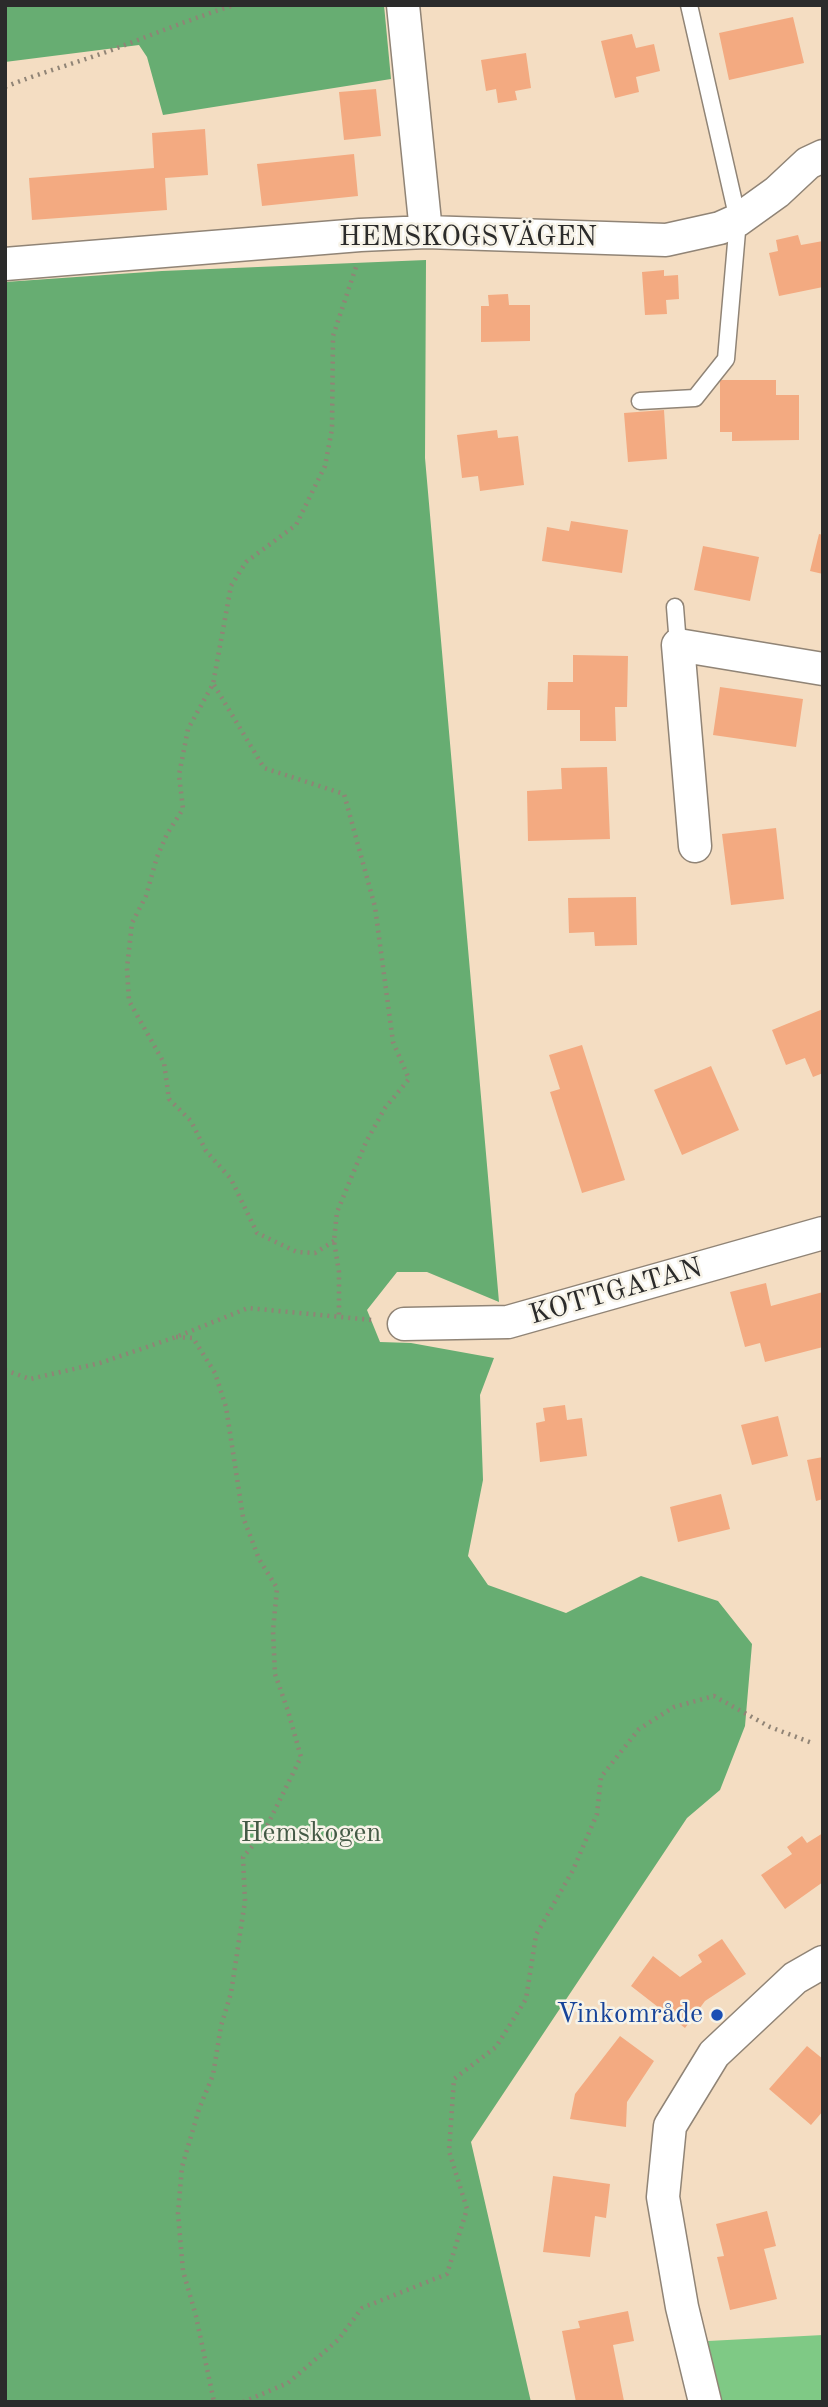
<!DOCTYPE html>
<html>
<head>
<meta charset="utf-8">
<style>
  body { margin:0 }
  #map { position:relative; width:828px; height:2407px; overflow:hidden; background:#f4ddc2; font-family:"Old Standard TT",serif }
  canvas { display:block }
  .frame { position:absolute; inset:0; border:7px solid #2b2b2b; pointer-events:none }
</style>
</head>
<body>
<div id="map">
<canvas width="828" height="2407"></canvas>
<div class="frame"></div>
</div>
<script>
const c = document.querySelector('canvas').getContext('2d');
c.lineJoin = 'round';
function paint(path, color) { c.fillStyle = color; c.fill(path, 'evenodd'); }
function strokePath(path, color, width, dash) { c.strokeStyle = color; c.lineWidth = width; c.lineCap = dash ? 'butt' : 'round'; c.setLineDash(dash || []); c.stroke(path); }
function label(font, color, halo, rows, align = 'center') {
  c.font = font + ' "Old Standard TT",serif'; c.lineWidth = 5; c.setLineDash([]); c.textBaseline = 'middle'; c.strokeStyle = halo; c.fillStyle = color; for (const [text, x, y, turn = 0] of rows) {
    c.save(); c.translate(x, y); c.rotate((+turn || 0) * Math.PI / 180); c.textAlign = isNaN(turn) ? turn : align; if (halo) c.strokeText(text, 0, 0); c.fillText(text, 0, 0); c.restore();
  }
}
paint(new Path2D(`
  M823 2335V2402H718L708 2341Z`), '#7fc985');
paint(new Path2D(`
  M5 5H384L391 79 163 115 147 57 139 45 5 62Z
  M426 260 425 458 499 1302 427 1272H397L367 1310 380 1342 411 1343 494 1358 480 1395 483 1480 468 1556 488 1585 566 1613 641 1576 718 1601 752 1644 745 1726 720 1790 687 1818 471 2142 531 2402H5V282L162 271Z`), '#67ad72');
paint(new Path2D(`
  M793 17 804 63 729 80 719 33Z
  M632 34 636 48 654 44 660 71 636 77 639 92 615 98 601 41Z
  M526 53 531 88 515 91 517 100 498 103 496 89 486 91 481 60Z
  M376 89 381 136 344 140 339 92Z
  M205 129 208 175 165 178 167 210 32 220 29 178 154 168 152 133Z
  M354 154 358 196 262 206 257 164Z
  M798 235 801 245 823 241V287L779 296 769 253 778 251 776 240Z
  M664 270V276L678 275 679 299 666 300 667 314 645 315 642 272Z
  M508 294 509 305H530V341L481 342V306H489L488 295Z
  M720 380H776V395H799V440L732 441V432H720Z
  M664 410 667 459 628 462 624 413Z
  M497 430 498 438 518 436 524 485 480 491 478 476 462 478 457 435Z
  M571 521 628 530 622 573 542 561 547 527 569 531Z
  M819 534 823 535V574L810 571Z
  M703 546 759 557 750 601 694 590Z
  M573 655 628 656 627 707H615L616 741H580V710H547L548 682H573Z
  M720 687 803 699 796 747 713 735Z
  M607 767 610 839 528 841 527 791 562 789 561 768Z
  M776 828 784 899 731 905 722 834Z
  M636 897 637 945 595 946 594 932 569 933 568 898Z
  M823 1009V1073L813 1077 805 1058 786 1065 772 1030Z
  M582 1045 625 1180 582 1193 550 1092 560 1089 549 1055Z
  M711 1066 739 1130 682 1155 654 1090Z
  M766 1283 771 1306 823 1292V1347L765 1362 760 1343 745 1347 730 1292Z
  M565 1405 567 1420 582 1418 587 1456 540 1462 536 1423 545 1421 543 1408Z
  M778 1416 788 1456 752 1465 741 1425Z
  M823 1457V1499L816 1501 807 1460Z
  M721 1494 730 1529 678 1542 670 1507Z
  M823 1833V1882L785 1909 761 1875 792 1854 787 1847 802 1836 807 1843Z
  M722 1939 746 1974 705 2001 685 2028 631 1986 653 1956 680 1977 702 1962 698 1955Z
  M620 2036 654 2061 627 2102 626 2127 570 2119 575 2094Z
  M807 2046 823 2059V2111L811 2125 769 2089Z
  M553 2176 610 2184 606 2218 595 2216 590 2257 543 2252Z
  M767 2211 776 2246 764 2249 777 2299 730 2310 717 2257 724 2256 716 2224Z
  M628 2311 634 2341 613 2345 624 2401 576 2402 562 2331 580 2328 578 2321Z`), '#f3aa81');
const lane = new Path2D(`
  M640 401 695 398 726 359 738 220 689 5
  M675 607 678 645`);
const street = new Path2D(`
  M403 5 426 232
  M5 264 360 235 426 232 666 240 720 228 738 220 777 192 808 163 823 156
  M695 846 678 645 823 669
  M404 1324 508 1322 823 1233
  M705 2402 682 2307 663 2197 670 2126 714 2054 795 1978 823 1962`);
strokePath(lane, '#908476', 19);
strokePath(street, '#908476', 35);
strokePath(new Path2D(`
  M5 87C42 72 80 62 117 48 156 33 194 18 234 5
  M214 685 264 768 344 794 375 907 393 1042 409 1079 385 1108 366 1142 337 1212 334 1241 339 1272V1316
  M334 1241 315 1253 297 1252 257 1233 231 1179 206 1151 191 1121 169 1099 164 1063 129 1001 127 968 132 923 146 896 157 857 167 834 183 809 179 775 188 729 213 684 231 586 246 562 296 525 325 466 332 429 333 336 356 267
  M176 1337 193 1338 215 1373 226 1407 243 1517 259 1559 277 1588 273 1631 275 1674 288 1711 301 1757 263 1834 243 1857 245 1901 231 1993 221 2026 213 2075 199 2109 182 2167 178 2213 183 2271 196 2316 214 2402
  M5 1370 30 1379 100 1363 176 1337 248 1308 372 1320
  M243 2402 288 2383 338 2340 362 2308 447 2274 467 2209 449 2151 454 2079 496 2047 526 1999 536 1935 573 1870 597 1814 601 1777 639 1729 674 1707 714 1696 770 1727 812 1743`), '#908476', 4.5, [2, 5]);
strokePath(lane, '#fff', 16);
strokePath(street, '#fff', 32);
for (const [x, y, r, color] of [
  [717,2015,7,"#1a4fb4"]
]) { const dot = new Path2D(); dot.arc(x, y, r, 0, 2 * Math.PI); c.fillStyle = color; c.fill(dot); strokePath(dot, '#f7f3e8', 2.5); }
label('28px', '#2b2b2b', '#f7f3e8', [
  ["HEMSKOGSVÄGEN",468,238],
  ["KOTTGATAN",616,1292,-16]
]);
label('28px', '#445a46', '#f7f3e8', [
  ["Hemskogen",311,1834]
]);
label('28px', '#164399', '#f7f3e8', [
  ["Vinkområde",703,2015]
], 'right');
</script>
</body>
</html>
